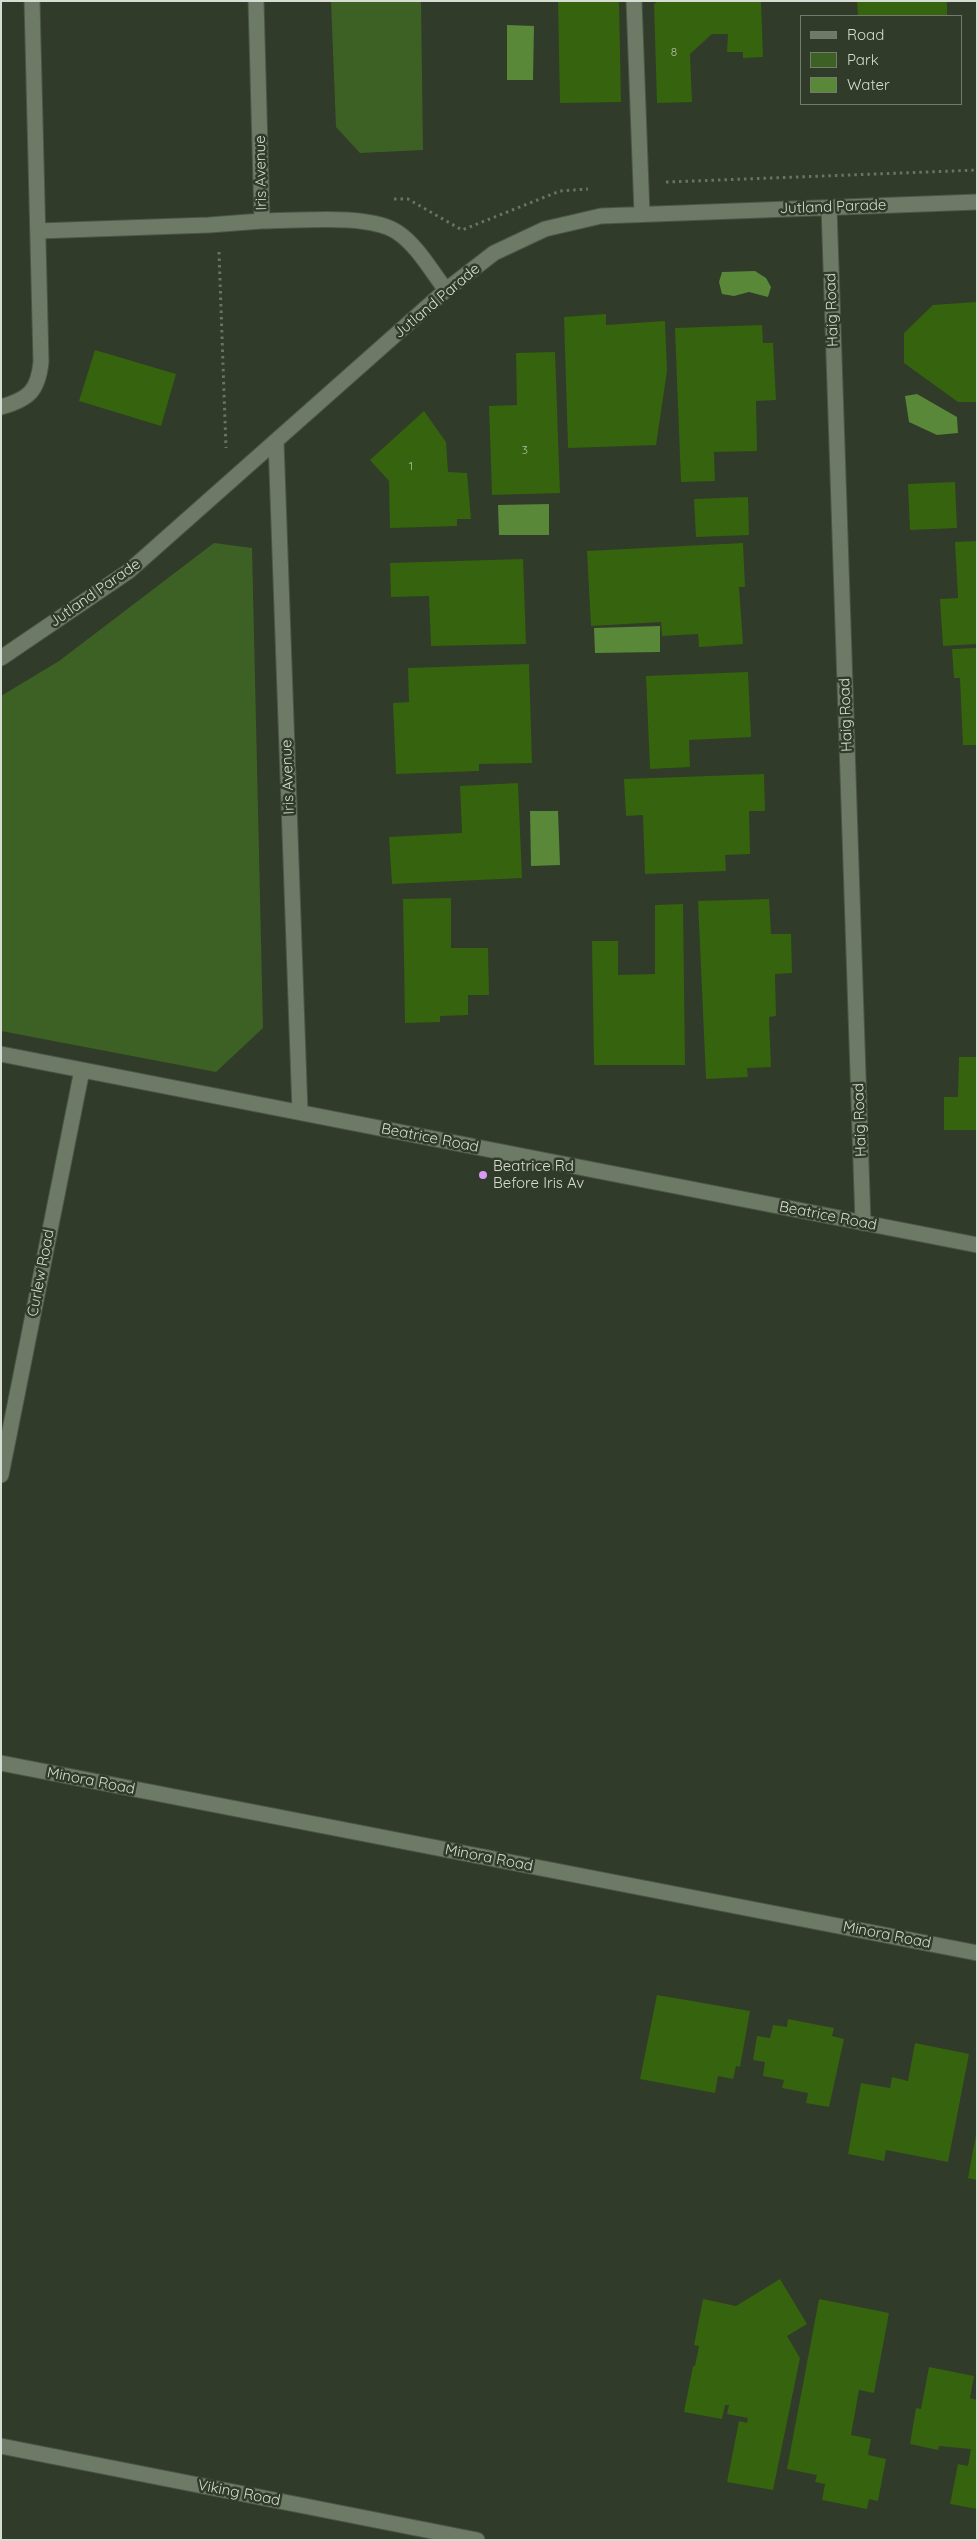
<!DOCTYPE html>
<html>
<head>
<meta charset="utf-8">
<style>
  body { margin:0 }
  #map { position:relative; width:978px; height:2541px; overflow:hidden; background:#303b29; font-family:Quicksand,sans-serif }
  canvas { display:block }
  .frame { position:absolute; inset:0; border:2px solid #d6ddd2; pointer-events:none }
  .legend { position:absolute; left:800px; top:15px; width:162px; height:90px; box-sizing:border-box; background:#303b29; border:1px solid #727c6d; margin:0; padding:6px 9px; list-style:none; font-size:15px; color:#d6ddd2 }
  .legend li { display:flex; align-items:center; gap:10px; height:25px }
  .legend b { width:25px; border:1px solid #727c6d }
</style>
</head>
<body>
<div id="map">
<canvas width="978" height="2541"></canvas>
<div class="frame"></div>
<ul class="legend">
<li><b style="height:6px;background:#6d7a66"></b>Road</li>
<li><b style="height:14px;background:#3d6124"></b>Park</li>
<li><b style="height:14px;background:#598839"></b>Water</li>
</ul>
</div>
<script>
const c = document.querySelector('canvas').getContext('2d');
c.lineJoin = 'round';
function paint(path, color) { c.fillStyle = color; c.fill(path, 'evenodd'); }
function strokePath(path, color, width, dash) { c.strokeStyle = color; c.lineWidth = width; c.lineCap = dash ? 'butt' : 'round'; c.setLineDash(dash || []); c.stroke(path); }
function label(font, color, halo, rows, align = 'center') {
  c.font = font + ' Quicksand,sans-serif'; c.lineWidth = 5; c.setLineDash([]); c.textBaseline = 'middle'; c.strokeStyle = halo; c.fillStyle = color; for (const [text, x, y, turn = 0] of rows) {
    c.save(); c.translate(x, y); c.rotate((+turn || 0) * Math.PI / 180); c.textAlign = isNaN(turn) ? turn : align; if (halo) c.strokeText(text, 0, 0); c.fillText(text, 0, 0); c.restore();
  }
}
paint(new Path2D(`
  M331 1H421L423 150 360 153 336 127Z
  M214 543 252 548 263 1028 216 1072 1 1031V696L59 661Z`), '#3d6124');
paint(new Path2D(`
  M507 25 534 26 533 80H507Z
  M755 271 766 278 771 287 768 297 749 292 734 296 722 294 719 282 722 272Z
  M917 394 957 417 958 433 937 435 909 422 905 396Z
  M549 504V535H499L498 505Z
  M660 626V652L595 653 594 628Z
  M530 811H558L560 865 531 866Z`), '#598839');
paint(new Path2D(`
  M558 1H619L621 102 560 103Z
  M658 1H761L763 57 743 58V52H727L728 34H712L690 54 692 102 657 103 654 4Z
  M857 1H947V16H858Z
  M976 302 977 402H958L904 363V333L933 305Z
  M606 314V325L665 321 667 371 656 445 568 448 564 317Z
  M762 325 763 343H773L776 400 756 401 757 451 714 452 715 481 681 482 675 328Z
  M95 350 176 374 161 426 79 401Z
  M555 352 560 493 492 495 489 406 517 405 516 353Z
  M424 411 446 442 448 472 467 473 471 519H457V526L390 528 389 481 370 460Z
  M955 482 957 528 910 530 908 484Z
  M748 497 749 535 696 537 694 499Z
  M977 541V644L943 646 940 599 958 598 955 542Z
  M743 543 745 587H739L743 644 699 647 698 634 662 636 661 622 591 626 587 551Z
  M523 559 526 644 431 646 429 596 391 597 390 563Z
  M977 648V745H963L960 678H954L952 649Z
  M529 664 532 763 479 764V771L396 774 393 703 409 702 408 668Z
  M748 672 751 737 689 740 690 767 650 769 646 676Z
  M764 774 765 811H749L750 854 725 855 726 871 645 874 643 815 626 816 624 779Z
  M518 783 522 878 392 884 389 837 462 833 460 786Z
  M451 898V948H488L489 995H468V1015L440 1016V1022L405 1023 403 899Z
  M769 899 771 934H791L792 973 775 974 776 1016 769 1017 771 1067 747 1068 748 1077 706 1079 698 901Z
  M683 904 685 1065H594L592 941H618V975L655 974V905Z
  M959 1057H977V1130H944V1097H958Z
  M657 1995 750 2011 740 2067 736 2066 733 2079 718 2076 715 2093 640 2079Z
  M788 2019 834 2028 832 2036 844 2039 829 2107 806 2103 808 2093 782 2088 784 2080 763 2076 765 2062 753 2060 757 2036 770 2038 773 2025 787 2027Z
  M915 2043 969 2054 948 2162 886 2150 884 2161 848 2154 861 2083 890 2088 892 2077 908 2081Z
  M976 2135H977V2180L968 2178Z
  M780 2279 807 2324 787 2336 800 2358 773 2490 727 2482 739 2421 747 2423 748 2418 727 2414 729 2405H725L722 2419 684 2412 693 2366H695L699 2346 694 2345 703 2299 736 2306Z
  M819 2299 889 2313 874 2393 859 2390 851 2435 871 2439 868 2455 886 2459 878 2501 869 2499 867 2509 822 2500 825 2484 815 2482 817 2475 787 2469Z
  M929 2367 974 2376 970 2398 977 2400V2509L950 2504 958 2464 968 2466 971 2449 939 2446 938 2450 910 2444 916 2408 921 2409Z`), '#36630e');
const minor = new Path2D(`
  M256 1 262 221C297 221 369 213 397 232 417 245 432 272 446 290
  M634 1 642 214
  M829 207 863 1223
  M38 231 209 225 262 221
  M1 407C29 399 38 391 41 362L32 1
  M276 441 300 1112
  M1 658 129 571 446 290 494 253 545 229 601 216 977 202
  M1 1054 977 1245
  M1 1475 82 1070
  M1 1763 977 1953
  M1 2446 477 2540`);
strokePath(minor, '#4c5647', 17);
strokePath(new Path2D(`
  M666 182 977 170
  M394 199H408L462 230 560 191 588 189
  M219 252 226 448`), '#6a7364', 3, [2.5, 4]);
strokePath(minor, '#6d7a66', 15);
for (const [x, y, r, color] of [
  [483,1175,5,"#d99af7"]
]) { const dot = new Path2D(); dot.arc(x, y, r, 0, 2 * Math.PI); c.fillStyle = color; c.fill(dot); strokePath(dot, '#303b29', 2); }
label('12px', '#aebea1', null, [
  ["8",674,52],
  ["3",525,450],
  ["1",411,466]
]);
label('15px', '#d6ddd2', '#303b29', [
  ["Iris Avenue",261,173,-91],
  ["Jutland Parade",833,207,-2],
  ["Jutland Parade",437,301,-40],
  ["Haig Road",832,310,-92],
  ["Jutland Parade",95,593,-35],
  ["Haig Road",846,715,-92],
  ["Iris Avenue",288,777,-92],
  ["Haig Road",860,1120,-92],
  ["Beatrice Road",430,1138,11],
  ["Beatrice Road",828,1216,11],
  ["Curlew Road",41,1273,-79],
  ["Minora Road",91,1781,11],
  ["Minora Road",489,1858,11],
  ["Minora Road",887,1935,11],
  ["Viking Road",239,2493,11]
]);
label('15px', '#d6ddd2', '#303b29', [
  ["Beatrice Rd",493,1166],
  ["Before Iris Av",493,1183]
], 'left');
</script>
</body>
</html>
